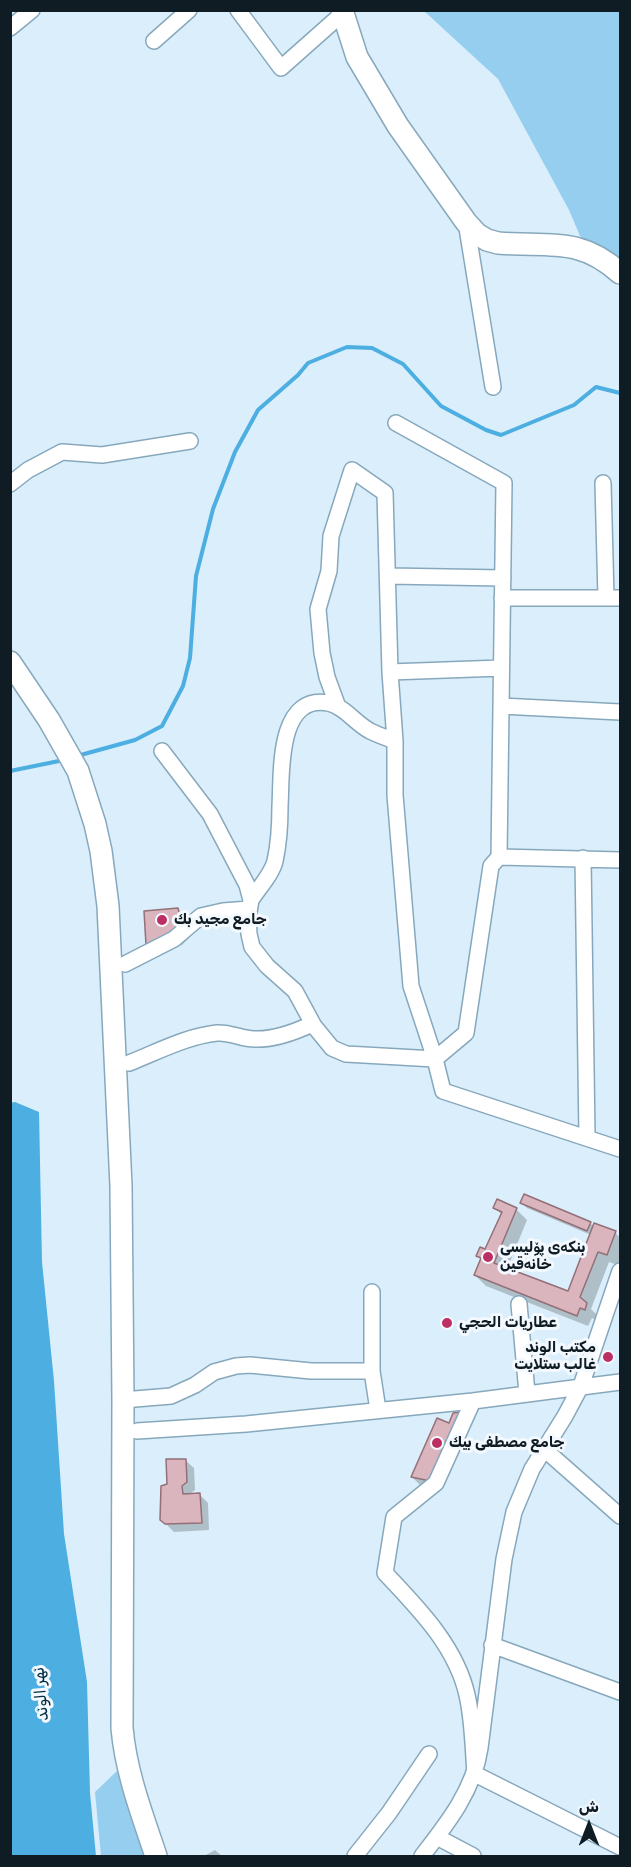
<!DOCTYPE html>
<html>
<head>
<meta charset="utf-8">
<style>
  body { margin:0 }
  #map { position:relative; width:631px; height:1867px; overflow:hidden; background:#daeffb; font-family:Rubik,Vazirmatn,sans-serif }
  canvas { display:block }
  .frame { position:absolute; inset:0; border:12px solid #0f1c23; pointer-events:none }
  .north { position:absolute; left:559px; top:1795px; width:60px; height:60px; -webkit-text-stroke:4px #f3f9fe; paint-order:stroke; rotate:0deg; font-size:16px; font-weight:700; line-height:24px; text-align:center; color:#0f1c23 }
  .north::after { content:''; display:block; margin:auto; width:21px; height:27px; background:#0f1c23; clip-path:polygon(50% 0,100% 100%,50% 72%,0 100%) }
</style>
</head>
<body>
<div id="map">
<canvas width="631" height="1867"></canvas>
<div class="frame"></div>
<div class="north">ش</div>
</div>
<script>
const c = document.querySelector('canvas').getContext('2d');
c.lineJoin = 'round';
function paint(path, color) { c.fillStyle = color; c.fill(path, 'evenodd'); }
function strokePath(path, color, width, dash) { c.strokeStyle = color; c.lineWidth = width; c.lineCap = dash ? 'butt' : 'round'; c.setLineDash(dash || []); c.stroke(path); }
function label(font, color, halo, rows, align = 'center') {
  c.font = font + ' Rubik,Vazirmatn,sans-serif'; c.lineWidth = 6; c.setLineDash([]); c.textBaseline = 'middle'; c.strokeStyle = halo; c.fillStyle = color; for (const [text, x, y, turn = 0] of rows) {
    c.save(); c.translate(x, y); c.rotate((+turn || 0) * Math.PI / 180); c.textAlign = isNaN(turn) ? turn : align; if (halo) c.strokeText(text, 0, 0); c.fillText(text, 0, 0); c.restore();
  }
}
paint(new Path2D(`
  M424 11H620V268L580 236 569 210 498 79Z
  M118 1770 151 1856H101L95 1792Z`), '#96ceef');
paint(new Path2D(`
  M15 1102 39 1112 42 1262 54 1381 64 1534 87 1682 90 1793 96 1856H11L10 1103Z`), '#4daee1');
paint(new Path2D(`
  M177 910 186 918 190 937 182 945 155 952Z
  M522 1203 590 1223 594 1227 615 1232 620 1238V1259L618 1265 609 1262 591 1309 597 1315 596 1320 592 1318 588 1326 486 1286 475 1275 482 1260 478 1256 486 1251 502 1215 495 1208 516 1209 527 1220 507 1269 569 1293 591 1235 527 1208Z
  M449 1424 438 1489 420 1485 412 1477Z
  M185 1460 194 1468 195 1490 188 1495H200L208 1503 209 1530 174 1532 162 1520 168 1485Z
  M215 1850 222 1856H204Z`), '#0003');
strokePath(new Path2D(`
  M77 756 135 740 162 726 183 686 190 658 196 576 213 509 235 452 258 410 298 375 308 363 347 347 372 348 403 364 441 406 486 430 501 435 574 405 596 387 620 393
  M10 771 64 760`), '#4daee1', 4);
const building = new Path2D(`
  M178 908 183 928 174 937 146 945 144 911Z
  M524 1194 591 1222 587 1231 520 1203Z
  M497 1199 517 1208 494 1263 568 1291 594 1223 616 1231 607 1255 598 1252 580 1297 587 1303 585 1310 580 1308 577 1316 474 1275 481 1258 476 1256 480 1247 485 1249 502 1212 493 1208Z
  M462 1412 430 1481 411 1477 437 1418 449 1423 453 1413Z
  M166 1459H186L187 1482 182 1486 183 1494 200 1493 202 1523 165 1524 160 1520 161 1486 167 1484Z`);
paint(building, '#dbb5bd');
strokePath(building, '#936f77', 1.5);
const street = new Path2D(`
  M238 10 281 68 343 13
  M10 28 32 10
  M154 41 189 10
  M466 222 493 387
  M603 483 606 598
  M10 484 28 470 62 452 102 455 190 441
  M389 576 503 578
  M502 598H620
  M390 672 501 668
  M501 706 620 712
  M338 707 327 677 322 653 318 609 329 571 331 536 352 470 385 493 390 672 395 741V795L411 986 435 1059 443 1091 620 1149
  M162 751 210 814 247 885 251 900 248 918 249 934 252 947 267 966 295 991 314 1026 332 1048 346 1054 435 1059 466 1033 491 866 499 857 504 483 396 423
  M499 857 620 860
  M583 858 587 1137
  M251 900C258 889 272 874 275 861 279 843 280 824 280 806 282 776 276 694 328 703 344 706 355 723 370 731 378 735 387 738 395 741
  M125 964 174 939 201 916 223 911 249 909
  M129 1063C157 1052 187 1036 217 1033 230 1032 242 1039 254 1039 274 1040 295 1032 312 1024
  M372 1292V1371L378 1410
  M519 1304 527 1393
  M123 1400 171 1396 195 1385 214 1372 236 1366 250 1365 311 1371H372
  M473 1401 436 1483 394 1517 385 1573C418 1608 456 1646 467 1695 473 1721 473 1748 475 1774L620 1847
  M137 1431 246 1424 473 1401 620 1382
  M543 1448 620 1516
  M492 1645 620 1692
  M437 1837 473 1856
  M355 1856 389 1813 429 1754
  M422 1856C447 1824 474 1790 480 1748L504 1559 514 1512 532 1469 565 1416 581 1386 620 1271`);
const secondary = new Path2D(`
  M342 10 357 57 398 126 466 222 477 234 487 240 498 243C548 247 579 236 620 273
  M10 662 49 720 78 771 95 824 101 851 108 906 121 1186 123 1400 122 1728C126 1773 142 1814 156 1856`);
strokePath(street, '#87a8bc', 18);
strokePath(secondary, '#87a8bc', 24);
strokePath(street, '#fff', 15);
strokePath(secondary, '#fff', 21);
for (const [x, y, r, color] of [
  [162,920,6,"#bc2f62"],
  [488,1257,6,"#bc2f62"],
  [447,1323,6,"#bc2f62"],
  [608,1357,6,"#bc2f62"],
  [437,1443,6,"#bc2f62"]
]) { const dot = new Path2D(); dot.arc(x, y, r, 0, 2 * Math.PI); c.fillStyle = color; c.fill(dot); strokePath(dot, '#f3f9fe', 2); }
label('bold 15px', '#0f1c23', '#f3f9fe', [
  ["جامع مجيد بك",174,920],
  ["بنکەی پۆلیسی",500,1248],
  ["خانەقین",500,1265],
  ["عطاريات الحجي",459,1323],
  ["مكتب الوند",596,1348,"right"],
  ["غالب ستلايت",596,1365,"right"],
  ["جامع مصطفى بيك",449,1443]
], 'left');
label('italic 16px', '#002d41', '#f3f9fe', [
  ["نهر الوند",41,1694,-95]
]);
</script>
</body>
</html>
